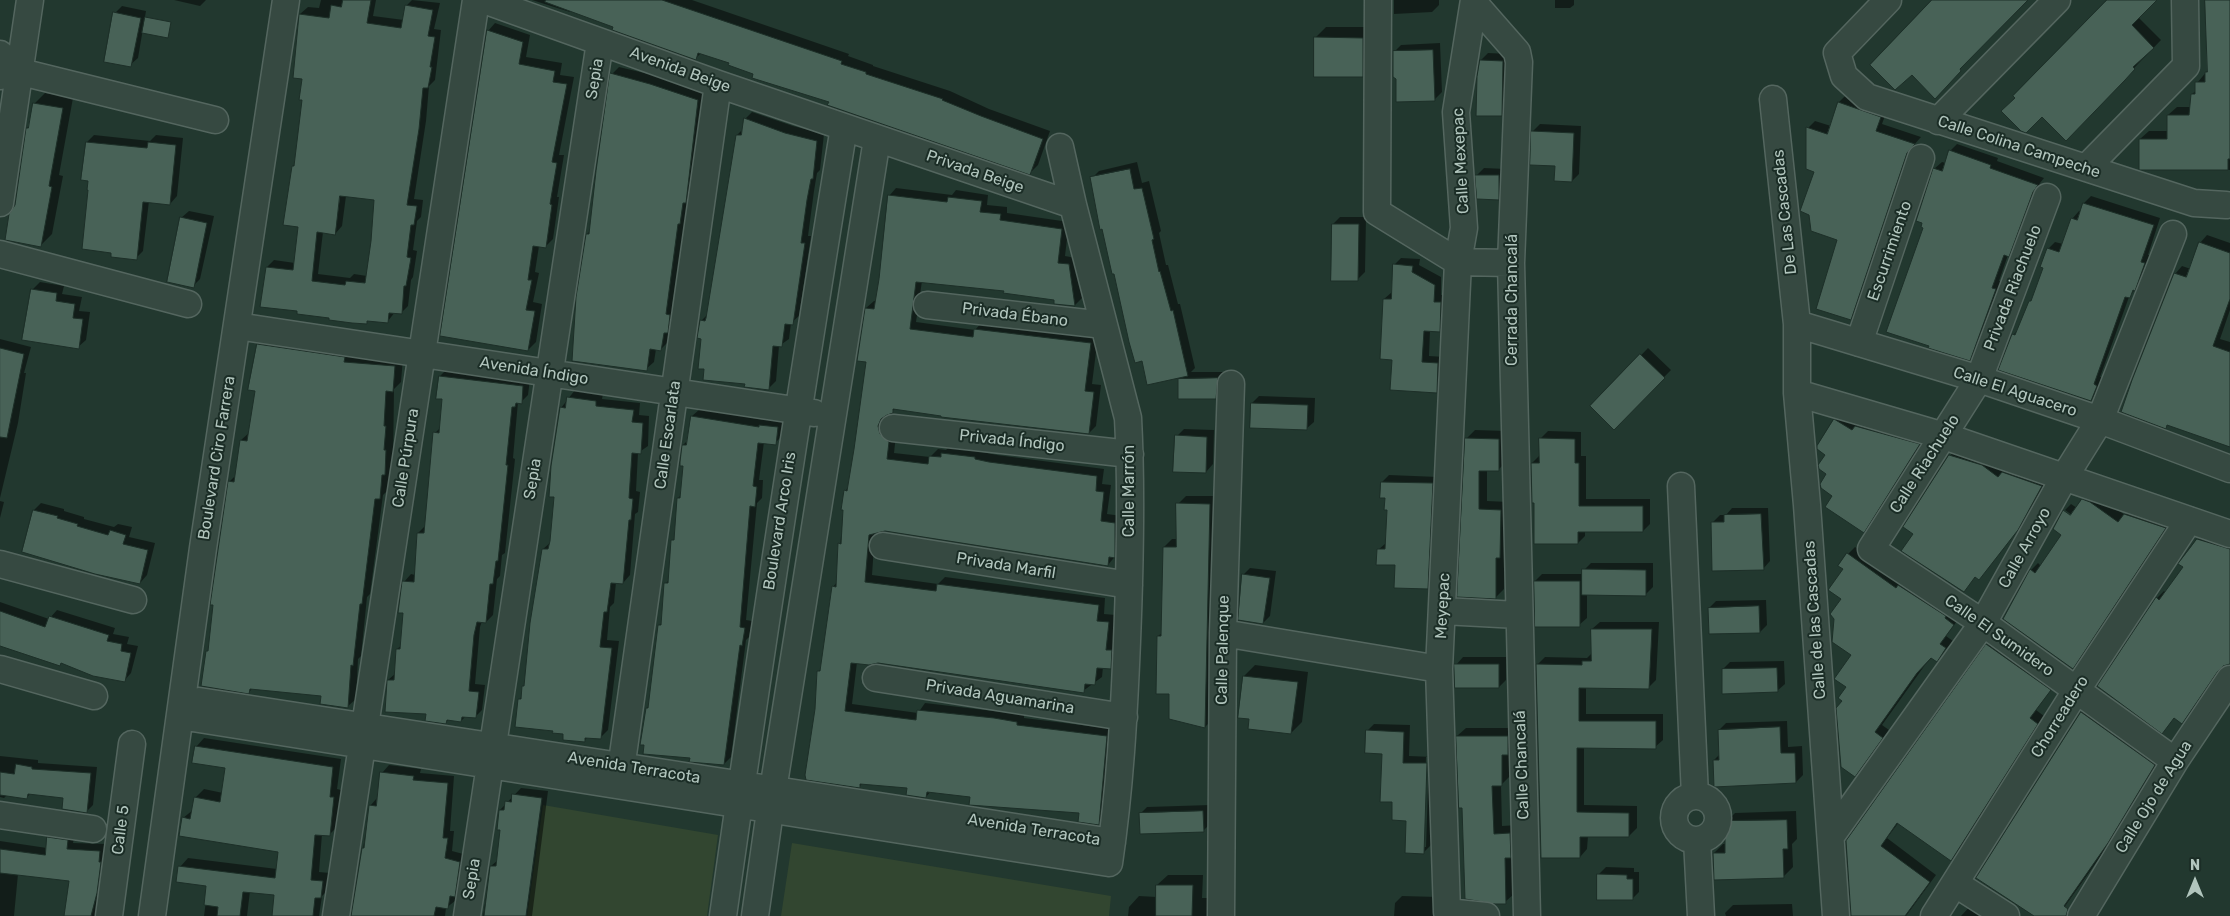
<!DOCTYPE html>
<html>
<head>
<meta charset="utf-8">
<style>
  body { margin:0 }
  #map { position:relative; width:2230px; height:916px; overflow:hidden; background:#22382f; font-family:Rubik,sans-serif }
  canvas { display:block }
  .north { position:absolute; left:2170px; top:856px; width:50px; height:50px; -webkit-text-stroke:4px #1b2d26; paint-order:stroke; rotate:0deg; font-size:14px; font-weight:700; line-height:20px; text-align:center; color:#b1c5bd }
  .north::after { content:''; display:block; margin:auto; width:18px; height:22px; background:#b1c5bd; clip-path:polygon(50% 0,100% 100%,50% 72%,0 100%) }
</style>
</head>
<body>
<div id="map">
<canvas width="2230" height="916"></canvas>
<div class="north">N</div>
</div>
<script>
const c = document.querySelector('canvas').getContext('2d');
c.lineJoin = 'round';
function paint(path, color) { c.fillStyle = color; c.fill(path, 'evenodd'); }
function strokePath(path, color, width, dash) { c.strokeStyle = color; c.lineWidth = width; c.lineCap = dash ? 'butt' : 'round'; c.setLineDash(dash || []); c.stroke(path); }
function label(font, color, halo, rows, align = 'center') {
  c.font = font + ' Rubik,sans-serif'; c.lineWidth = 4; c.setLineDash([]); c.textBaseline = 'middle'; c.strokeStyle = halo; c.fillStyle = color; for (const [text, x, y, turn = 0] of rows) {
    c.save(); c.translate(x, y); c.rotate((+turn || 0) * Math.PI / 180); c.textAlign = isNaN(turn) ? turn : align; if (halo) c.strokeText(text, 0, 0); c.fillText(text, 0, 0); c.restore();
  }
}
paint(new Path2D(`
  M543 805 718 835 707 916H527Z
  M792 843 1111 896 1109 916H781Z`), '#324630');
paint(new Path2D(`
  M174 0H206L200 6Z
  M321 0H376L373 16 404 20 407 5 412 0 440 3 434 29 441 30 435 80 429 86 426 121 414 199 423 200 421 217 417 221 413 250 417 251 413 277 411 280 408 306 401 313 395 312 388 321 368 320 366 322 298 310 267 267 274 260 295 263 299 226 293 166 295 164 303 99V78L298 32 300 14 308 7 319 8ZM346 196 376 199 367 276 354 274 350 278 318 274 323 232 335 234 342 226Z
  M532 0H692L849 54 848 56 873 65V66L950 91 989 109 1050 131 1038 165 1030 173 701 53 695 59 572 10 570 12Z
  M1394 0H1439V5L1432 12 1394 14Z
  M1555 0H1574V5L1570 8H1555Z
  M2106 0H2155L2138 17 2161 40 2066 139Z
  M2206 0H2230V170L2141 168 2140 139 2149 131H2168V115L2177 107H2191L2192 94 2197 90V83L2208 70Z
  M122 6 146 11 138 58 130 65 115 13Z
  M495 23 530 35 526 57 562 63 560 75 574 77 559 155H564L557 197H559L553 239 545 247 539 246 535 272 539 273 533 302 542 304 536 342 528 350 488 31Z
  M1326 27H1373V65L1362 76 1315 38Z
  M1440 43 1442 92 1435 99 1394 52 1401 45Z
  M1488 53 1510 54 1509 108 1501 115 1481 60Z
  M619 67 657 76 705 92 672 307 677 308 674 325 670 329 668 342 661 349H656L654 362 646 369 587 234 590 231 612 74Z
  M45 93 73 98 59 175 63 176 52 234 41 245 16 206 27 128 30 126 34 104Z
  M1846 95 1887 110 1882 124 1921 137 1914 145 1858 311 1851 318 1839 240 1815 171 1808 128 1815 121 1831 126 1839 102Z
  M752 112 793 126 824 134 820 170 817 173 814 191 808 236H811L799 316 791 323 789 339 779 346 776 381 768 389 746 383 705 368 701 321 708 314 737 135 743 129 745 119Z
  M1540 124 1581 126 1579 174 1572 181 1556 165 1533 131Z
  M94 135 150 141 156 135 183 138 177 196 170 204 149 201 143 251 136 258 89 180 87 142Z
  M1957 144 1998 158 1997 161 2044 178 2040 183 2015 248 2008 255 1999 281 2002 282 1977 352 1970 359 1924 227 1934 169 1942 162 1946 163 1950 151Z
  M1137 162 1142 183 1149 181 1161 231 1159 233 1166 265H1168L1178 304H1180L1195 368 1191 372H1224L1222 390 1215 397 1179 379 1182 376 1092 178 1099 171Z
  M1484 168 1506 169 1505 191 1498 198 1477 175Z
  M896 188 952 195 956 190 988 195 987 205 1007 207V213L1069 222 1065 256 1076 258 1082 298 1075 305 1056 298 1005 290 922 281 916 322 975 330 982 322 1098 336 1092 384 1101 385 1096 426 1089 433 896 409 887 413 885 418 886 427 896 435 894 453 930 457 938 449 946 450 950 446 982 450V452L997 455 1104 469 1102 484 1111 485 1107 514 1122 516 1121 549 1108 565 885 530 875 532 872 575 938 584 945 577 1105 598 1104 614 1116 615 1113 643H1118V661L1110 668 1103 667 1102 677 1083 691 878 662H857L852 704 918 713 925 703 1002 712 1024 715V718L1114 729 1105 816 1098 823 1080 812 931 791 926 797 908 787 863 783 859 787 816 709 819 671 822 668 833 587 837 582 845 491 849 487 867 361 866 308 874 301H877L889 196Z
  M2091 196 2160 218 2148 255 2152 256 2141 282 2129 297 2100 377 2104 378 2098 392 2091 400 2013 335 2019 329 2033 298 2045 267 2048 249 2055 242 2063 244 2072 219 2079 211 2081 212 2084 203Z
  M189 211 214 216 200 279 193 286 181 218Z
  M1340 217H1366L1365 272 1357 280 1333 224Z
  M2207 235 2230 243V310L2220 339 2230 342V446L2168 424 2165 427 2175 274 2182 266 2191 269 2200 243Z
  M1401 258 1420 259 1419 265 1441 277V295H1448L1447 323 1439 330H1430L1429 356 1445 357 1444 384 1436 392 1393 359 1384 299 1392 292 1394 265Z
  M40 282 64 286 62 294 82 297 79 311 90 312 86 340 78 347 33 289Z
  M266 336 403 358 401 382 394 389 393 465 390 468 388 490 383 495 370 594 367 597 361 656 358 659 356 699 347 707 322 695 253 688 249 692 207 652 210 649 230 481 237 474 241 440 250 432 256 390 258 345Z
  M0 339 31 347 24 373H26L18 423 0 498Z
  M1648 348 1671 370 1614 428 1592 406Z
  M447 369 530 379 528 395 521 402H518L513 458 515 459 505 553 502 555 500 576 497 579 493 615 486 622 482 621 480 627 475 684 485 685 482 710 475 717 466 716 461 721 449 719 446 722 388 680 396 673 397 649 402 645 404 612V582L411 574 415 575 418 533 425 526 435 433 441 427 443 398 440 376Z
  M575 390 603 394 602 399 640 403 639 415 649 416 648 446 638 453 636 491 640 492 638 512 635 514 630 575 623 583 616 582 614 603 610 607 607 640 619 641 608 730 600 738 588 737 584 741 554 730 519 700 522 696 523 687 526 684 543 549 551 542 561 408Z
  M1259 396 1315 398 1314 422 1306 429 1252 403Z
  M700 409 765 420 767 418 784 420 782 436 775 443 764 442 759 480H763L762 498 757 503 746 620 752 621 749 637 746 640 731 757 724 764 691 757 647 708 650 705 659 625 662 623 665 584 670 579 673 541 675 538 678 498 681 495 685 465 683 445 688 440 692 416Z
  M1842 413 1925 438 1870 524 1863 531 1834 495 1828 474 1827 455 1835 420Z
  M1184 429 1214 430 1213 464 1206 472 1177 436Z
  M1475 430 1507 431V461L1498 470H1487V501L1509 502 1508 549 1504 552V589L1495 598 1466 439Z
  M1548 431 1581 432V456H1586V499H1650V524L1643 531H1585V536L1578 543 1535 502 1532 463 1540 455V439Z
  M1957 448 2049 478 2025 521 1986 571 1976 576 1964 591 1915 534 1950 456Z
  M1389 475 1439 477 1434 580 1427 588 1378 550 1386 543 1388 508 1382 482Z
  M2090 493 2097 495 2125 515 2132 507 2172 521 2080 660 2072 667 2031 570 2038 563 2041 566 2063 535 2054 529 2064 511 2074 520 2076 518 2065 510 2071 504 2077 508Z
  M1186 496H1218L1213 719 1205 727 1170 693 1158 636 1162 633 1164 547 1172 539H1177L1178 504Z
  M0 501 4 502 0 518Z
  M41 503 64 509V511L84 517V519L114 527 118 524 132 527 129 537 155 543 147 575 140 583 23 551 34 510Z
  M1732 508H1768L1770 561 1763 569 1713 522 1720 515H1726Z
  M2205 532 2230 540V662L2223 665 2189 715 2182 722 2175 717 2162 732 2157 598 2164 591 2166 593 2185 567 2180 563 2192 545Z
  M1855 547 1904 582 1960 617 1946 636 1953 641 1936 661 1932 657 1925 665 1882 725 1889 730 1854 776 1844 700 1853 655 1842 599 1848 554Z
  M1591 563H1653V587L1645 595 1587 594V618L1579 625 1535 581 1542 574H1584V570Z
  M1250 568 1276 571 1270 616 1263 623 1243 575Z
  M1766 600 1767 625 1760 632 1709 608 1716 601Z
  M0 602 49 619 57 610 115 628 113 634 129 637 127 644 138 646 131 673 124 681 62 662 60 664 0 645Z
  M1600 622H1659L1656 680 1648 688 1586 687V714H1663V740L1655 747H1584V805L1637 806V828L1629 836H1588L1587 849 1580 857 1537 665 1545 657 1587 658 1592 653V629Z
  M1995 637 2057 682 2036 710 2044 716 1958 852 1951 859 1899 822 1887 838 1936 875 1906 916H1852L1847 842 1987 645Z
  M1463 657H1506V680L1499 687 1456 665Z
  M1784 661 1785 684 1777 691 1723 669 1730 662Z
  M1255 665 1308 672 1302 722 1291 733 1251 718 1244 676Z
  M2089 705 2161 757 2105 850 2058 916H2036L1977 878 2082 712Z
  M1787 721 1788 747 1802 746 1803 775 1796 782 1714 760 1720 754 1719 730 1726 723Z
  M1374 724 1410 725 1409 756 1434 757 1431 845 1424 852 1407 820 1393 801 1383 753 1367 731ZM1426 757H1429L1426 847H1423Z
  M1466 728H1516L1510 776 1501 785 1502 826 1518 825 1514 894 1505 902 1463 807 1457 736Z
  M204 738 341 759 337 789 341 790 337 827 329 835 322 834 319 872 330 873 329 889 322 896 319 916H273L275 893 250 891 247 916H204L208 885 180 867 188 858 277 869 280 850 183 818 193 810 195 798 204 789 223 793 226 767 196 747Z
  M0 756 38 760V763L97 767 93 805 86 812 65 797 31 793 26 798 7 795 4 798 0 797Z
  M389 765 421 769 420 773 454 776 450 831H454L452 851 467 855 462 888 456 894 455 901 446 908 445 916H352L370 806 377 798 382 773Z
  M521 788 548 791 532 916H483L491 866 498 860 501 829 500 810Z
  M1210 805 1211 823 1203 831 1140 814 1147 807Z
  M1796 811 1797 839 1792 844 1793 867 1784 876 1714 853 1723 844H1726V822L1735 813Z
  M55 831 75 834 73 843 106 844 103 886 95 916H65L70 880 18 874 14 916H0V841L47 848 48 838Z
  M1606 867 1634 868V872H1639V892L1632 899 1598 875Z
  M1168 875H1203L1202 898H1216V916H1128L1129 907 1139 896 1157 897V885Z
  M1402 896 1439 897 1441 916H1394L1395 903Z
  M1974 902 1993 916H1961Z
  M1792 904 1793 916H1726L1725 913 1733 905Z`), '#0007');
const building = new Path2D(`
  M343 0H371L367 23 401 28 405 5 433 10 428 36 435 37 430 67H432L428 88H423L419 129 407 205 417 206 414 225H411L407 257 411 258 406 286H404L402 314 389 313 388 323 367 321V324L352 323 329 320V318L297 314V311L260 307 266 267 293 270 298 227 283 225 292 166H294L302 100H299L302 79 293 78 299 14 329 18 331 5 341 7ZM340 196 374 200 371 241 365 283 346 281 345 285 312 281 317 232 335 235Z
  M546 0H662L842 61 841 64 866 72V74L943 99 942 100 981 116 1043 139 1030 175 827 105 829 102 752 78 753 74 728 65 729 63 698 53 696 60 612 30 613 27 545 2Z
  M1932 0H2028L1960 69 1961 71 1935 99 1912 75 1895 90 1870 65Z
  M2107 0H2157L2132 25 2154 48 2133 67 2135 69 2125 80 2066 141 2042 117 2026 133 2021 131 2001 111 2015 98 2013 96Z
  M2205 0H2230V159H2228V170H2139V139H2167V115H2189L2191 94H2195V82H2205V72H2207Z
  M113 12 141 18 131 67 104 62Z
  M145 17 171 22 168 38 142 33Z
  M487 30 523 42 519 64 555 71 553 82 567 84 552 162 557 163 550 204 552 205 546 248 533 246 528 280H532L526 310 535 311 528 351 440 336Z
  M1314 37 1363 38V77H1314Z
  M1433 50 1435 101 1396 102V79L1393 77V51Z
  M1480 60 1503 61 1502 116H1476L1477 77Z
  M610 73 650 84 698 100 686 203H683L680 224H678L666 314 670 315 668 333H664L661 351 650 349 647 371 572 361 576 297 586 234H589L596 171Z
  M1838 102 1881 117 1876 131 1915 144 1907 153 1851 320 1816 309 1837 240 1811 231 1809 215 1800 211 1814 172 1806 169V127L1827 134Z
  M33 103 63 108 49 186 52 187 41 247 5 240 9 214 15 205 26 128H28Z
  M744 118 785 133 817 141 813 179H811L807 200 801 243H805L793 325 785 324 782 347 773 346 769 390 744 387 745 384 703 380 704 369H698L701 339 697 338 700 320 705 321 706 318 736 135H741Z
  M1531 131 1574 133 1572 182 1554 181 1555 166 1530 165Z
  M86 142 147 148 148 142 176 145 170 205 143 202 137 260 111 257V253L82 249 88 190H87L88 181 81 180Z
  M1949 150 1991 165 1990 168 2038 185 2033 192 2009 257 2004 255 1992 288 1996 289 1970 361 1928 348 1929 346 1886 332 1923 228 1921 227 1922 223 1916 221 1933 168 1942 171Z
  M1130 169 1134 189 1142 188 1154 239 1152 240 1159 272 1160 271 1171 311 1173 310 1188 376 1147 385 1142 361 1135 363 1129 342 1114 274H1112L1102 229 1100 230 1090 177Z
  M1475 175H1499V200L1477 199Z
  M888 195 947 202 948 197 982 201 980 212 1001 214 1000 220 1062 229 1058 263 1069 264 1075 306 1054 304V300L1003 293 1004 291 916 282 910 329 973 337 974 329 1091 343 1085 391 1094 392 1089 434 941 417V416L893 409V413L887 415 881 419 878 426 880 434 889 442 887 459 928 464 929 456 941 457V453L975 457V459L989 462 1097 476 1096 491 1104 492 1101 521 1115 523V558L1109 557 1108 566 885 531 869 535 865 582 936 591 937 584 1099 605 1097 621 1109 622 1106 650H1112L1111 669 1097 668 1095 685 1085 684 1084 693 878 663 869 665 851 663 845 711 916 720 917 710 994 718 1017 722V725L1107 736 1099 825 1078 822 1079 813 969 805 970 797 927 792 926 798 906 795 907 788 860 784V788L806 780 805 775 815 709 817 671H820L832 586 836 587 838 543 841 544 843 510H841L844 490 847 491 854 449 866 362 857 361 865 308 874 309 879 279Z
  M2083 203 2154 225 2141 262 2145 263 2135 291 2133 290 2130 298 2125 297 2094 384 2097 386 2091 401 1998 370 2012 334 2015 335 2029 301H2031L2043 268 2040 267 2047 248 2059 252 2071 218 2077 220Z
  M180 217 207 223 194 288 167 282Z
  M1332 224H1359L1358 281H1331Z
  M2199 242 2230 253V299L2213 346 2230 352V447L2167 425 2166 429 2121 412 2132 380 2174 273 2186 277Z
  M1393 264 1413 266 1412 272 1435 285 1434 302H1441L1440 332 1424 331 1422 362 1438 363 1437 393 1390 390 1392 360 1380 359 1383 299H1391Z
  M31 289 57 293 56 301 75 304 73 318 83 319 79 349 22 340Z
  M257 344 345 357 344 362 395 366 393 392 386 391 384 426H386L384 450H386L385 475H382L380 499H375L362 604H360L353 666 351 665 348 708 320 704 321 696 250 689 249 694 201 686 206 651H208L213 605H210L228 481 234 482 240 440 247 441 255 391 248 390Z
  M0 348 24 354 7 438 0 437Z
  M1640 354 1665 378 1614 430 1590 406Z
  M439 376 523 386 522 404 516 403 515 407H512L506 465H508L498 561H496L493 584H490L486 623 477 622 474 635 469 691 479 692 476 718 462 717 461 722 447 720 446 724 425 721 426 714 385 712 387 680H394L396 649H400L403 613H398L402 581 414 582 417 533H424L433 432 439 433 442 399H436Z
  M1218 378 1216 399H1178V379Z
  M567 397 596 401V406L634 410 632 422 643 423 641 454 632 453 629 498 633 499 631 520H629L623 584 611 583 607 612H604L600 647 612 648 601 739 585 738V742L563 740V734L552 733 553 731 515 727 518 699H521L522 686H524L530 623 542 549H548L550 541 554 497H549L551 466 560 407 565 408Z
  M1251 403 1308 405 1307 430 1250 428Z
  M691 416 759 427V425L778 427 776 445 758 443 753 486 757 487 755 507 750 506 740 627 745 628 742 646 740 645 724 765 689 762 690 758 643 754 644 745H640L646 708H648L658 625H661L664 583H668L671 540H674L677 498H680L683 466H680V462L682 445H686Z
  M1834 419 1852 430 1855 426 1920 444 1864 533 1825 507 1832 496 1821 488 1820 484 1826 474 1819 469 1818 465 1825 455 1817 449V446Z
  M1175 435 1207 437 1206 473 1173 472Z
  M1465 438 1499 439V471H1479V509L1501 510 1500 558H1496V599L1457 597Z
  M1539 438 1575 439V463H1579V506H1643V532H1578V544H1534V503H1532L1531 463H1539Z
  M1949 455 1982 465 1998 477 2002 472 2042 486 2018 530 1979 580 1975 577 1964 592 1901 551 1913 534 1903 527Z
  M1381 482 1433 483 1428 589 1394 588 1395 565H1376L1377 549H1385L1387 510H1384L1385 498H1380Z
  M2082 499 2090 502 2118 522 2124 514 2166 528 2073 669 2003 619 2030 569 2035 573 2061 535 2053 529 2063 510 2070 515Z
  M1176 503 1210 504 1205 728 1169 719V694H1156L1157 636H1161L1163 547H1176Z
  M33 510 58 516 57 518 78 524 77 526 108 535 110 530 126 535 123 544 148 550 140 584 95 574 22 552Z
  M1761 514 1764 570 1712 571 1711 522H1724V515Z
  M2197 539 2230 549V664L2223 666 2218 671 2182 724 2174 718 2162 734 2097 686 2156 597 2159 600 2183 567 2178 564Z
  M1847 553 1896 588 1898 585 1946 616 1945 618 1954 625 1940 644 1946 648 1937 662 1931 658 1917 673 1875 732 1883 738 1855 777 1841 767 1836 708 1842 701 1838 698 1846 687 1834 679 1851 655 1832 642 1834 619 1830 614 1841 599 1828 590 1843 569 1838 566Z
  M1582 569 1646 570V596L1582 595Z
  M1242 574 1270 578 1263 624 1238 620Z
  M1534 581H1580V627H1535Z
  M1759 606 1760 633 1709 634 1708 608Z
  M0 611 45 627 49 616 109 635 107 641 122 644 121 651 131 653 125 682 93 676 61 663 60 666 0 646Z
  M1591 629H1652L1649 689 1579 688V721H1656V749L1577 748V812L1629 813V837H1580V858H1541L1536 664 1582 665V661H1591Z
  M1986 644 2051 690 2030 718 2038 724 1951 861 1897 823 1881 846 1930 882 1905 916H1851L1846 841Z
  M1454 664H1499V688H1455Z
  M1777 668 1778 692 1722 694V669Z
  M1243 676 1298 682 1291 734 1248 729 1249 719 1238 718Z
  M2081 712 2155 765 2108 843 2064 906 2068 909 2066 916H2034L1976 878Z
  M1780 727 1781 753H1795L1796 783 1714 787 1713 760H1719L1718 730Z
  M1366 730 1404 732 1403 763H1427L1424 854 1405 853 1406 821 1392 820V802H1380L1382 754 1365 753Z
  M1456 736H1508V755H1502V786H1492L1494 834 1510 833 1511 858H1505L1506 904H1495L1465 899 1462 808H1459Z
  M195 746 333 767 330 797H334L330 836 315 835 311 880 323 881 321 898H315L313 916H272L274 895 243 892 240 916H217L218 907 204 905 206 886 176 882 178 866 275 878 278 852 179 836 182 817 190 819 194 797 220 802 225 768 192 763Z
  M16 764 32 767V769L91 773 87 813 62 809 63 798 28 794 27 799 0 795V772L14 774Z
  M380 772 414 776 413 780 448 783 443 838H448L445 858 460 862 455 897 450 896 448 909 436 907 434 916H351L362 848H364L369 805 376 806Z
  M512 794 542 798 526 916H484L490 866H496L500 830H497L499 810H504L505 801 511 802Z
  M1203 811 1204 832 1140 834 1139 813Z
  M1787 820 1788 849H1783L1784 878 1714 880 1713 853H1725V821Z
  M47 837 68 840 67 849 100 851 99 862H101L97 893 91 916H64L69 881 0 873V849L45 855Z
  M1597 874 1627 875V879H1633V900H1597Z
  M1156 885H1193L1192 916H1156Z`);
paint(building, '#486257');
strokePath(building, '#1d2f28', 1);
const minor = new Path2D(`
  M484 0 718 84 1073 205
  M1378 0 1377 212 1458 262 1511 263
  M1474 0 1456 112 1464 228 1458 262 1439 669 1447 912 1486 916
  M1888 0 1837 53 1844 76 1867 97 2194 203 2226 205
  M1474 3 1517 52 1519 62 1511 263 1527 916
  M0 54 21 72
  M0 76 21 72 215 120
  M1773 99 1797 324V393L1807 505 1836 916
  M1938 121 2057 0
  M2086 168 2186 66 2185 0
  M2047 197 1979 379 1871 549 1983 623 2175 761
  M0 203 30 0
  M0 254 188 304
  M927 305 1104 325
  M1797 324 1979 379 2100 420 2230 469
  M237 326 814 413
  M1859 343 1921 158
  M1797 393 1944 436 2230 534
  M893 428 1130 454
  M1681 486 1695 796
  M883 546 1129 585
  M0 564 133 600
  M1443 611 1518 615
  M1223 633 1439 669
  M0 669 94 696
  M876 678 1124 717
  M199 701 1112 842
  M180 716 1109 863C1120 789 1124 715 1127 641 1130 567 1132 492 1128 418L1073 205 1060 147
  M619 783 718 84
  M1674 818a22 22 0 1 1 44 0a22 22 0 1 1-44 0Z
  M0 815 93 829
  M1831 836 1983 623 2065 476 2100 420 2173 234
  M1697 840 1701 916
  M1956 884 2006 916
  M109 916 132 744
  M152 916 203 548 286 0
  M336 916 476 0
  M467 916 600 42
  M723 916C760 653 801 390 844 127
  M755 916 773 790 877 139
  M1221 916 1223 633 1231 384
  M1934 916 2076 691 2189 520
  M2081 916 2175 761 2230 679`);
strokePath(minor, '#54665f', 29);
strokePath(minor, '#364941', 26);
label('16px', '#b1c5bd', '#1b2d26', [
  ["Avenida Beige",680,70,20],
  ["Sepia",595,79,-81],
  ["Calle Colina Campeche",2019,147,18],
  ["Calle Mexepac",1461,161,-93],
  ["Privada Beige",975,172,19],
  ["De Las Cascadas",1785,212,-96],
  ["Escurrimiento",1890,251,-71],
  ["Privada Riachuelo",2013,288,-69],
  ["Cerrada Chancalá",1512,300,-90],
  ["Privada Ébano",1015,315,7],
  ["Avenida Índigo",534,371,9],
  ["Calle El Aguacero",2015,392,18],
  ["Calle Escarlata",668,435,-82],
  ["Privada Índigo",1012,441,6],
  ["Boulevard Ciro Farrera",217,458,-81],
  ["Calle Púrpura",406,458,-81],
  ["Calle Riachuelo",1925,464,-57],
  ["Sepia",533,479,-81],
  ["Calle Marrón",1129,491,-90],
  ["Boulevard Arco Iris",780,521,-81],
  ["Calle Arroyo",2025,548,-61],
  ["Privada Marfil",1006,566,9],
  ["Meyepac",1443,606,-87],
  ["Calle de las Cascadas",1815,620,-94],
  ["Calle El Sumidero",1999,636,35],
  ["Calle Palenque",1223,650,-89],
  ["Privada Aguamarina",1000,697,9],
  ["Chorreadero",2060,717,-58],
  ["Calle Chancalá",1522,765,-92],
  ["Avenida Terracota",634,768,9],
  ["Calle Ojo de Agua",2154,797,-58],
  ["Calle 5",121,830,-83],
  ["Avenida Terracota",1034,830,9],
  ["Sepia",472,879,-81]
]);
</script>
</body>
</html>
